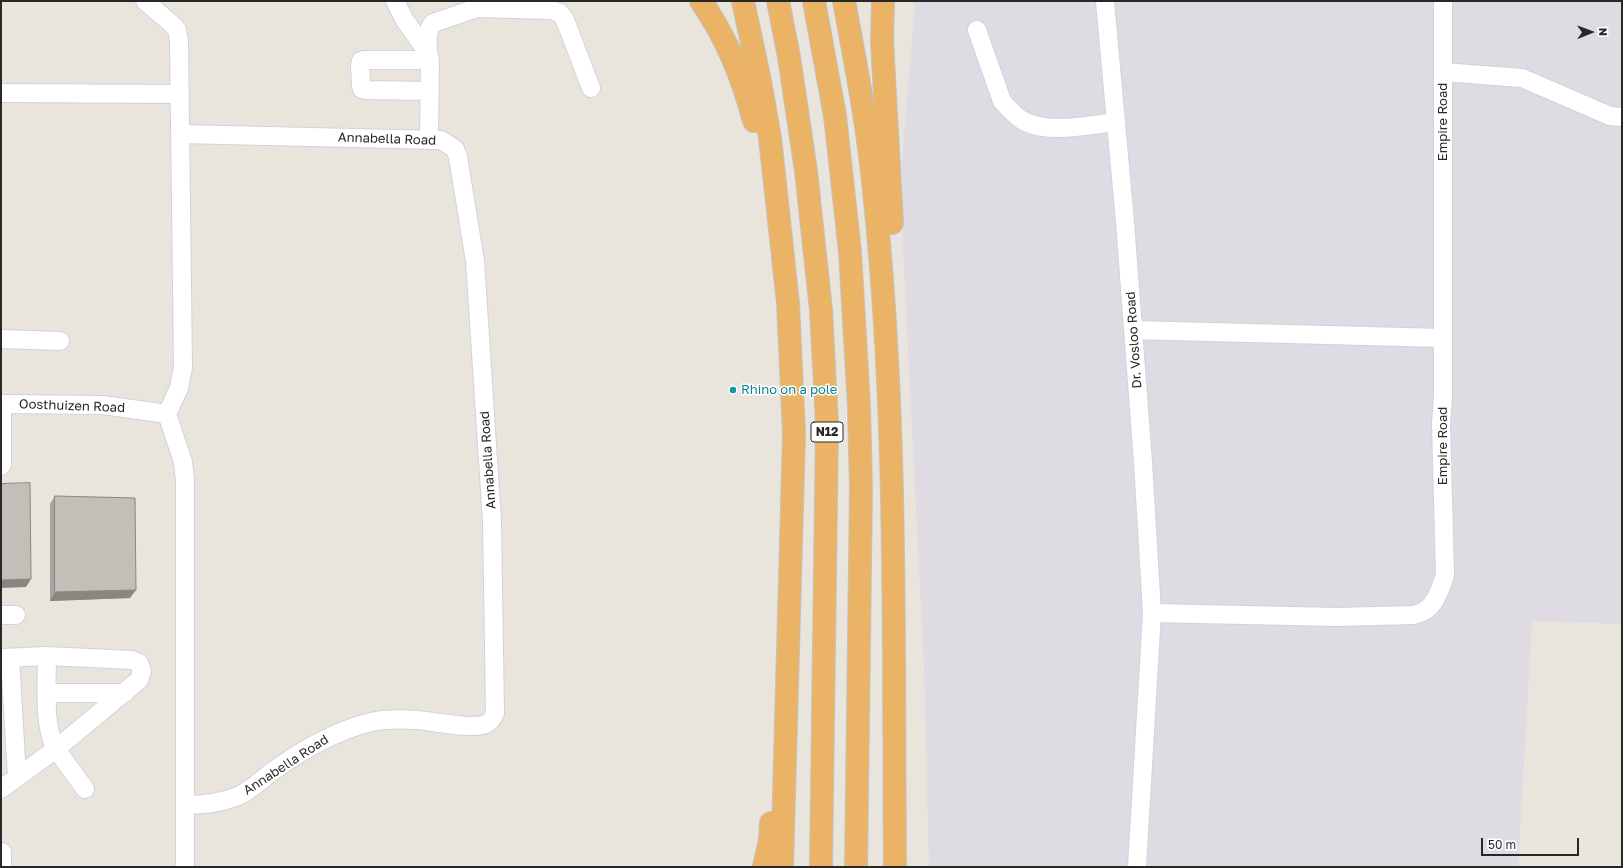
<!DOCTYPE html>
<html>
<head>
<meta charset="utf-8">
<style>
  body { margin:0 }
  #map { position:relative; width:1623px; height:868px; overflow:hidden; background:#e9e5dc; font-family:"Golos Text",sans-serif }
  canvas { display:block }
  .frame { position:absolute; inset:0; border:2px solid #282828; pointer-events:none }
  .north { position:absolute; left:1571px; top:12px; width:40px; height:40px; -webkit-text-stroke:3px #fff; paint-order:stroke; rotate:89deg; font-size:11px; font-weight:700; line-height:16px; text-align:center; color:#282828 }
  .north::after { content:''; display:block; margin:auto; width:14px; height:18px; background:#282828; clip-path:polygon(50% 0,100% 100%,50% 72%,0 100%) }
  .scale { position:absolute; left:1481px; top:838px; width:98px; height:18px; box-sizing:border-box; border:2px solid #282828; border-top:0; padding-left:5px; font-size:12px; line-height:14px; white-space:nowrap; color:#282828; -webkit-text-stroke:3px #fff; paint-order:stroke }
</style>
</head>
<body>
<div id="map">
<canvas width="1623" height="868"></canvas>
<div class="frame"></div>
<div class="north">N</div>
<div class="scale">50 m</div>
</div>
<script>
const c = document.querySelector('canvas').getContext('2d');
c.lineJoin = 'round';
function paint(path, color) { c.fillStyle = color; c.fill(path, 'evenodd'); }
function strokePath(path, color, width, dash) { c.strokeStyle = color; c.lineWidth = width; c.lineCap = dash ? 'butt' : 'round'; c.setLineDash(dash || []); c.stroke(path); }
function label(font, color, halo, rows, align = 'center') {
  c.font = font + ' "Golos Text",sans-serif'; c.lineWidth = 3; c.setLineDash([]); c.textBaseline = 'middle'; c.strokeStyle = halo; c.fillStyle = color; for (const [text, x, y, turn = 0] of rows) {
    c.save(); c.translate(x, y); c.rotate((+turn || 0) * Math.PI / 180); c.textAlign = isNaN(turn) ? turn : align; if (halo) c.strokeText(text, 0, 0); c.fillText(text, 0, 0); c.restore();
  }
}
paint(new Path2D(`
  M915 1H1622V624L1532 621 1518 867H929L924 670 900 185Z`), '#dedce2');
const minor = new Path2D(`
  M145 1 174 26 177 30 179 41 183 367 179 388 167 414 183 462 185 481V805
  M395 1 404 19 428 53 430 60 429 140
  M1105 1 1125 222 1143 462 1152 613 1137 867
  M977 30 1002 101C1008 108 1014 115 1022 120 1046 135 1090 125 1116 122
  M428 53C428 42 426 31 433 23L477 8 552 10 560 13 565 20 591 88
  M430 60H364L361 61 360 65 361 86 362 89 365 90 430 91
  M1443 72 1522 78 1610 116 1622 117
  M1 93 179 94
  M180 134 441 140 455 149 458 157 475 261 492 521 495 713C493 718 491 722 486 724 469 730 434 721 416 720 402 719 385 719 371 722 335 731 302 750 273 771 262 779 252 790 238 796 221 803 204 805 185 805V867
  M1133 330 1443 338
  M1 339 60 341
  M1 404 103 405 167 414
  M1 466 2 465V404
  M1152 613 1337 617 1414 615C1434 611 1439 593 1445 575L1441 423 1443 397V1
  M1 615H16
  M1 658 47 656 132 660 139 663 142 671 139 680 56 749 85 789
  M10 658 17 777
  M47 693H125
  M1 789 56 749C43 727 47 682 47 656
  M2 867V852`);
const highway = new Path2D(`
  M701 1C727 39 742 76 754 121
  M743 1 760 81 770 138 788 303 794 434 782 867
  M778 1 789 57 806 171 821 310 827 424 821 867
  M814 1 835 116 850 252 859 407 861 488 856 867
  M844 1C855 61 867 121 873 182 898 409 893 639 895 867
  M883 1 882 41 892 223
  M764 867 770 840 771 823`);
strokePath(minor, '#d1d2df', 20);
strokePath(highway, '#c3c3c3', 24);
strokePath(minor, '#fff', 18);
strokePath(highway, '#eab366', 22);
paint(new Path2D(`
  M55 496 130 598 50 601V504Z`), '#a6a49e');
paint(new Path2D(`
  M31 579 26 587 1 588V580Z
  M136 590 130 598 50 601 55 592Z`), '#878681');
const building = new Path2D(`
  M30 483 31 579 1 580V484Z
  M55 496 135 498 136 590 55 592Z`);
paint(building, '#c1bfb8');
strokePath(building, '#878681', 1);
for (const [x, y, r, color] of [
  [733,390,4,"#0f9aa8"]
]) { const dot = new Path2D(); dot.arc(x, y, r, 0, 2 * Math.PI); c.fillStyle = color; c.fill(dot); strokePath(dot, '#fff', 1.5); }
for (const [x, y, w] of [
  [827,432,32]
]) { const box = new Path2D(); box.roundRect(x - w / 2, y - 10, w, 20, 3); c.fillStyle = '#fff'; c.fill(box); strokePath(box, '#282828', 1); }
label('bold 12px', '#282828', null, [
  ["N12",827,432]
]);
label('13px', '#282828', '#fff', [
  ["Empire Road",1443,122,-90],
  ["Annabella Road",387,139,2],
  ["Dr. Vosloo Road",1134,340,-94],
  ["Oosthuizen Road",72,406,2],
  ["Empire Road",1443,446,-90],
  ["Annabella Road",488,460,-94],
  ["Annabella Road",286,765,-33]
]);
label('13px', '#0d838f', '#fff', [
  ["Rhino on a pole",741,390]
], 'left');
</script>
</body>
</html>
